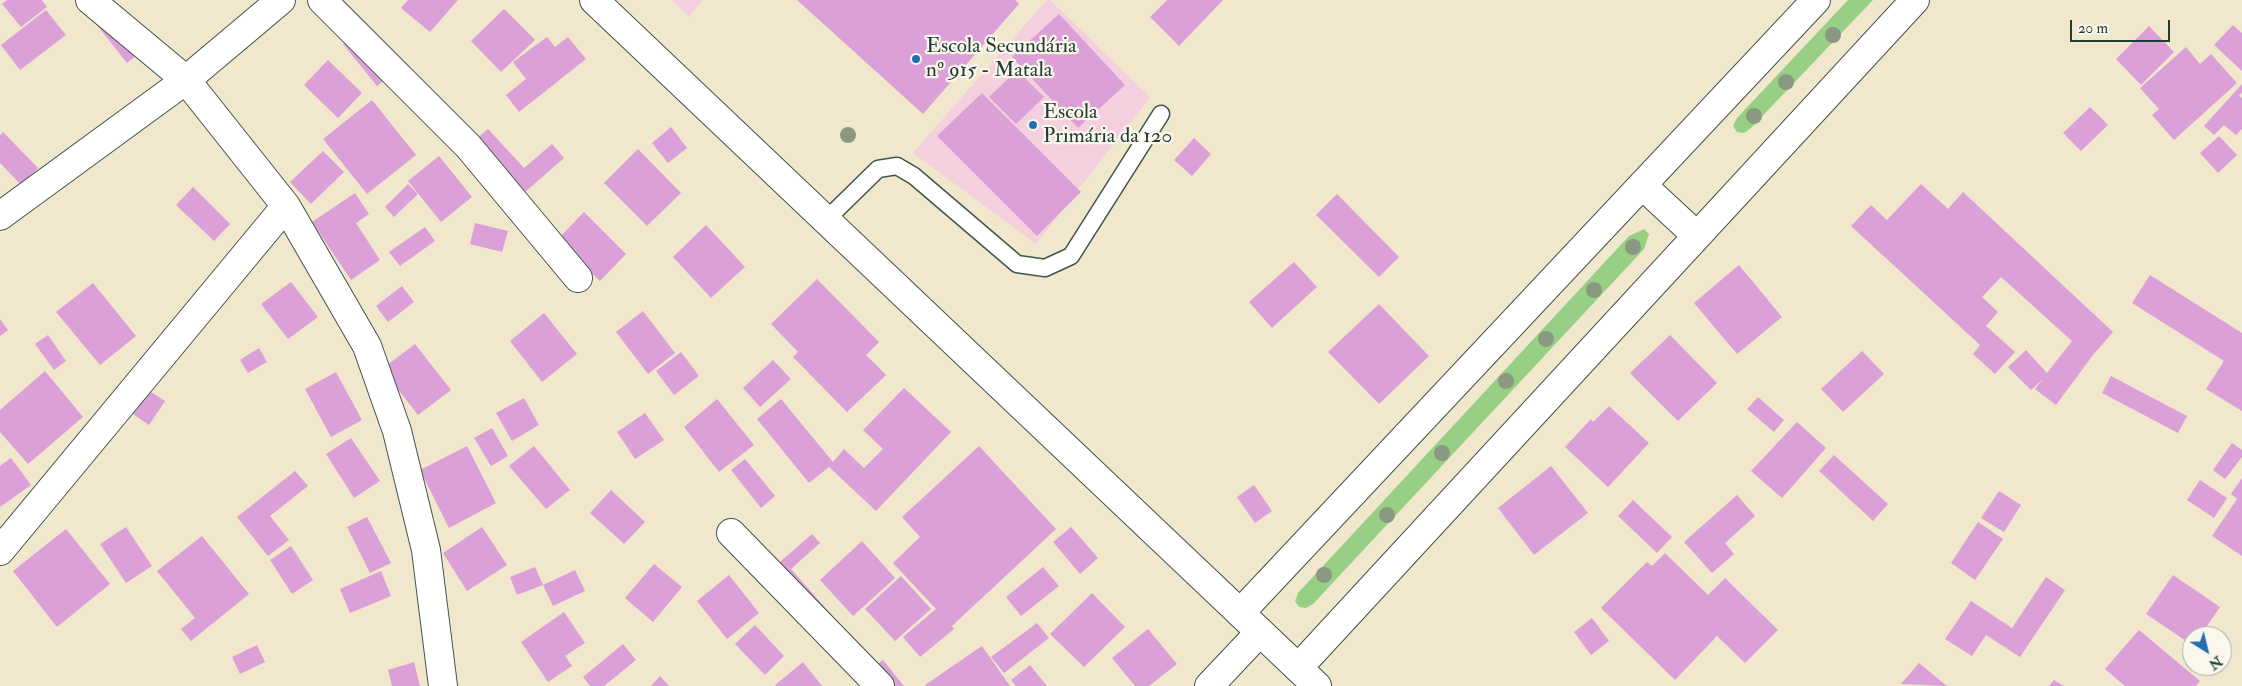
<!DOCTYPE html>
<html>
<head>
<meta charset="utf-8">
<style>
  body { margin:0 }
  #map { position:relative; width:2242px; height:686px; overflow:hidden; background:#f0e7cc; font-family:"IM FELL Double Pica",serif }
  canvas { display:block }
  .north { position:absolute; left:2182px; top:626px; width:50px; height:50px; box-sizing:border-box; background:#fbf7ec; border:1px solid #a3ada2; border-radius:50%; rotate:144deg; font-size:14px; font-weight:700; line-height:20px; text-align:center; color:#1f3d34 }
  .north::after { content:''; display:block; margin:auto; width:18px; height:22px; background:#1f6fb2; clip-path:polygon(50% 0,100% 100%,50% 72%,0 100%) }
  .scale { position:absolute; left:2070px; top:20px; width:100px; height:22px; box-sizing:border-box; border:2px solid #1f3d34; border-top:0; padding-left:6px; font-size:15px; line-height:18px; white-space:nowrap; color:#1f3d34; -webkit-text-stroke:4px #fbf7ec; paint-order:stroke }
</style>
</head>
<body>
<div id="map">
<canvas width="2242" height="686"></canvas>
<div class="north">N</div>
<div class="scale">20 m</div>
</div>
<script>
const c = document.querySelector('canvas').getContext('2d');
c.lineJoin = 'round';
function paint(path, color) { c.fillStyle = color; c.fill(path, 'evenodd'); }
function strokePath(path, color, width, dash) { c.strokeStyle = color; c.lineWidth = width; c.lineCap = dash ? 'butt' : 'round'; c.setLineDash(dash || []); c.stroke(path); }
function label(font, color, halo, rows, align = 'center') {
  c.font = font + ' "IM FELL Double Pica",serif'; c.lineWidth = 4.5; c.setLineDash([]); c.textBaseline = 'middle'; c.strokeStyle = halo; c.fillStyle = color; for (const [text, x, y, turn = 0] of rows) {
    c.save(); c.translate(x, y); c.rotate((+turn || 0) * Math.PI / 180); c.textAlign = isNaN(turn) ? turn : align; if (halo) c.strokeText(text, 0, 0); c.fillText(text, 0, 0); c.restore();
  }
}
paint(new Path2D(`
  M672 0H702L689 17Z
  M1047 0H1050L1150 97 1036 244 913 153Z`), '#f4cfde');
paint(new Path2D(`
  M1848 0H1873L1751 128 1744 133 1737 132 1733 126 1737 118Z
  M1644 229 1649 234 1644 249 1313 604 1306 608 1299 607 1295 601 1298 593 1629 236Z`), '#97d084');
paint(new Path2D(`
  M7 0H42L47 7 21 27 2 4Z
  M77 0H110L147 47 127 63Z
  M408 0H458L430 32 401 8Z
  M797 0H1015L1019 4 923 114Z
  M1167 0H1223L1179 46 1150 17Z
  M504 9 535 40 501 72 471 41Z
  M46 10 66 35 20 70 1 45Z
  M1059 14 1125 85 1078 128 1012 57Z
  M366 25 400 67 377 86 343 44Z
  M2233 25 2242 33V71L2214 45Z
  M2149 26 2174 52 2141 85 2116 59Z
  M547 37 555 47 568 37 586 59 519 112 506 95 526 79 513 62Z
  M2186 47 2200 64 2211 54 2237 83 2174 140 2152 115 2159 109 2140 88Z
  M328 60 362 93 338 118 304 85Z
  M1017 70 1044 97 1016 124 989 97Z
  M2242 84V92L2239 96 2242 98V129L2236 135 2224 125 2214 135 2204 126Z
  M982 93 1081 192 1037 236 937 136Z
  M372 100 416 155 367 194 323 139Z
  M2090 107 2108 125 2081 151 2063 133Z
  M671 127 687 148 668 163 652 143Z
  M488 129 524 168 552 144 564 158 509 206 461 152Z
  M3 132 38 168 21 185 0 163V135Z
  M2219 136 2237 155 2218 173 2200 153Z
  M1194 138 1211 154 1192 176 1174 160Z
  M638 149 681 193 647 226 604 183Z
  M323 151 344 172 311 204 290 182Z
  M439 156 472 197 441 222 408 181Z
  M408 184 418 194 394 217 385 207Z
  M1921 184 1948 209 1963 192 2113 332 2093 355 2056 405 2035 389 2043 379 2031 390 2008 367 2026 350 2047 373 2072 341 2001 277 1982 297 1998 312 1986 326 2015 352 1995 374 1973 354 1980 345 1851 226 1871 205 1887 220Z
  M193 187 230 224 214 241 176 205Z
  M355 193 369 214 356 223 380 260 351 280 312 222Z
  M1337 194 1399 257 1379 277 1316 215Z
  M584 212 626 254 600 281 557 240Z
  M475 223 508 231 502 252 470 244Z
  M706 225 745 267 711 298 673 257Z
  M425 227 435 241 400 266 389 252Z
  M1294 262 1317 287 1272 328 1249 302Z
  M1739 265 1782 317 1737 354 1694 303Z
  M2150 275 2242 333V411L2206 389 2224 361 2132 303Z
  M817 279 879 342 866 355 886 375 847 412 793 357 798 352 771 324Z
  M291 282 318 317 288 339 261 304Z
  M93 283 136 336 100 365 56 312Z
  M402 286 414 302 388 322 376 306Z
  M1379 304 1429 356 1379 404 1328 352Z
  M643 311 675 353 648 374 616 332Z
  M544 313 577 354 542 382 510 341Z
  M0 319 8 330 0 336Z
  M48 335 66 361 54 370 35 344Z
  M1670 335 1717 383 1678 421 1630 373Z
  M415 344 451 390 418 415 382 369Z
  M259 348 267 362 248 373 240 360Z
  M1862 351 1884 374 1843 412 1821 389Z
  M681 352 699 376 674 395 656 371Z
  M773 360 791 379 760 407 743 388Z
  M45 371 83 417 28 464 0 432V410Z
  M336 372 362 420 331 437 305 389Z
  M2111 376 2187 416 2178 433 2102 393Z
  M904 388 951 432 876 511 829 467 809 483 757 419 781 399 833 462 844 449 864 468 883 449 863 430Z
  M148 390 165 401 149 425 133 414Z
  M1758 397 1784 420 1774 432 1747 409Z
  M524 398 539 425 512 441 496 413Z
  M717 399 754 445 719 472 684 427Z
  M1609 406 1649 443 1608 487 1565 447 1591 419 1593 422Z
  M645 413 664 440 635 459 617 432Z
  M1797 422 1826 448 1782 498 1751 471Z
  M492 428 508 456 491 466 474 438Z
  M351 438 380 481 354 498 326 454Z
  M2232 443 2242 450V457L2225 479 2213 470Z
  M467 446 496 503 449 528 420 470Z
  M534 446 570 490 546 509 509 466Z
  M979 446 1056 529 952 626 954 629 920 657 903 637 936 609 893 563 920 537 902 517Z
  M1834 455 1888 504 1873 521 1819 471Z
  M11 458 31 485 0 507V466Z
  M745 459 775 496 761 508 731 470Z
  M1551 466 1588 513 1534 555 1498 508Z
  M295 471 308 486 270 516 289 540 268 556 237 517Z
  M2242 478V556L2212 536 2237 499 2231 494Z
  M2200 480 2227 498 2214 518 2187 500Z
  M1254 485 1272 511 1255 523 1237 497Z
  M611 490 645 522 624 544 590 513Z
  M1999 491 2021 505 2004 532 1981 518Z
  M1737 495 1755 516 1725 543 1734 554 1712 573 1684 542Z
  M1633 500 1672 537 1657 553 1618 516Z
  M367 517 391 563 370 573 347 527Z
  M1978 522 2003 539 1975 580 1951 563Z
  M126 527 152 566 126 583 100 544Z
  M482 527 507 565 467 591 443 553Z
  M1071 527 1098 558 1080 574 1053 542Z
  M66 529 110 584 57 627 13 571Z
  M812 534 820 543 791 569 853 639 837 654 765 575Z
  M202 536 249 594 191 641 181 629 195 618 157 571Z
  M862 541 895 578 853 616 820 580Z
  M291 546 313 580 292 594 270 560Z
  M1665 553 1708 595 1725 578 1778 630 1745 663 1717 636 1675 680 1601 608 1647 562 1652 566Z
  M654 564 682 587 653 622 625 598Z
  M535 567 543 585 517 595 510 577Z
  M1043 567 1059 586 1021 616 1006 597Z
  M575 570 585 591 553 606 543 585Z
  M381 571 391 596 350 613 340 589Z
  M729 575 759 613 727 639 697 601Z
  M2173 575 2220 607 2200 636H2192V645L2146 614Z
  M901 576 931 609 895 641 865 609Z
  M2046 577 2065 590 2020 657 1986 635 1972 656 1945 639 1971 601 2012 628Z
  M1092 593 1125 627 1084 667 1050 634Z
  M564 612 585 643 565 656 572 666 548 682 521 642Z
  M1592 618 1609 641 1591 655 1574 632Z
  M1037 623 1049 638 1004 673 991 657Z
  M755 625 784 656 765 675 735 644Z
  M1148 629 1177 664 1149 686H1135L1112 658Z
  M2139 630 2200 681 2196 686H2125L2105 669Z
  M623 644 636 660 604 686H590L583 677Z
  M257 645 265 662 240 674 232 657Z
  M982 646 1010 686H926L925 685Z
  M883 660 904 686H874L865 674Z
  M414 662 420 686H392L388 670Z
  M803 662 822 686H776L775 685Z
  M1919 663 1947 686 1901 684Z
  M1030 665 1047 686H1016L1011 680Z
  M660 676 669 686H651Z
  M2054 680 2064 686H2049Z`), '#dca0d8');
const lane = new Path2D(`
  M826 220 878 169 897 166 914 176 1017 264 1045 268 1071 256 1161 114`);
const street = new Path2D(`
  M322 0 468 146 578 278
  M1642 185 1697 236
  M286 206 367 346 397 431 426 550 443 686
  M0 216 186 80 281 0
  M731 533 880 686
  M0 551 286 206 186 80 90 0
  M1240 613 1816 0
  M1298 668 1915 0
  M1209 686 1260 632`);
const primary = new Path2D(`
  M594 0 1317 686`);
strokePath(lane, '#3e564b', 19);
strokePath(street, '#3e564b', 30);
strokePath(primary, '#3e564b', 30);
strokePath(lane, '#fff', 16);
strokePath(street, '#fff', 28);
strokePath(primary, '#fff', 28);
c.fillStyle = '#8a9981';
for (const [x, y] of [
  [1833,35],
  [1786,82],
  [1754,116],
  [848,135],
  [1633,247],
  [1594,290],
  [1546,339],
  [1506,381],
  [1442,453],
  [1387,515],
  [1324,575]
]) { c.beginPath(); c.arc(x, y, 8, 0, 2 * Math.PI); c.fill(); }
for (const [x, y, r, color] of [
  [916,59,5,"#1f6fb2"],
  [1033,125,5,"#1f6fb2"]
]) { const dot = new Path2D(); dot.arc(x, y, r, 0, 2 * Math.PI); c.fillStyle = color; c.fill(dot); strokePath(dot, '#fbf7ec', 2); }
label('21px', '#1f3d34', '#fbf7ec', [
  ["Escola Secundária",926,47],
  ["nº 915 - Matala",926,71],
  ["Escola",1043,113],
  ["Primária da 120",1043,137]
], 'left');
</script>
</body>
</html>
